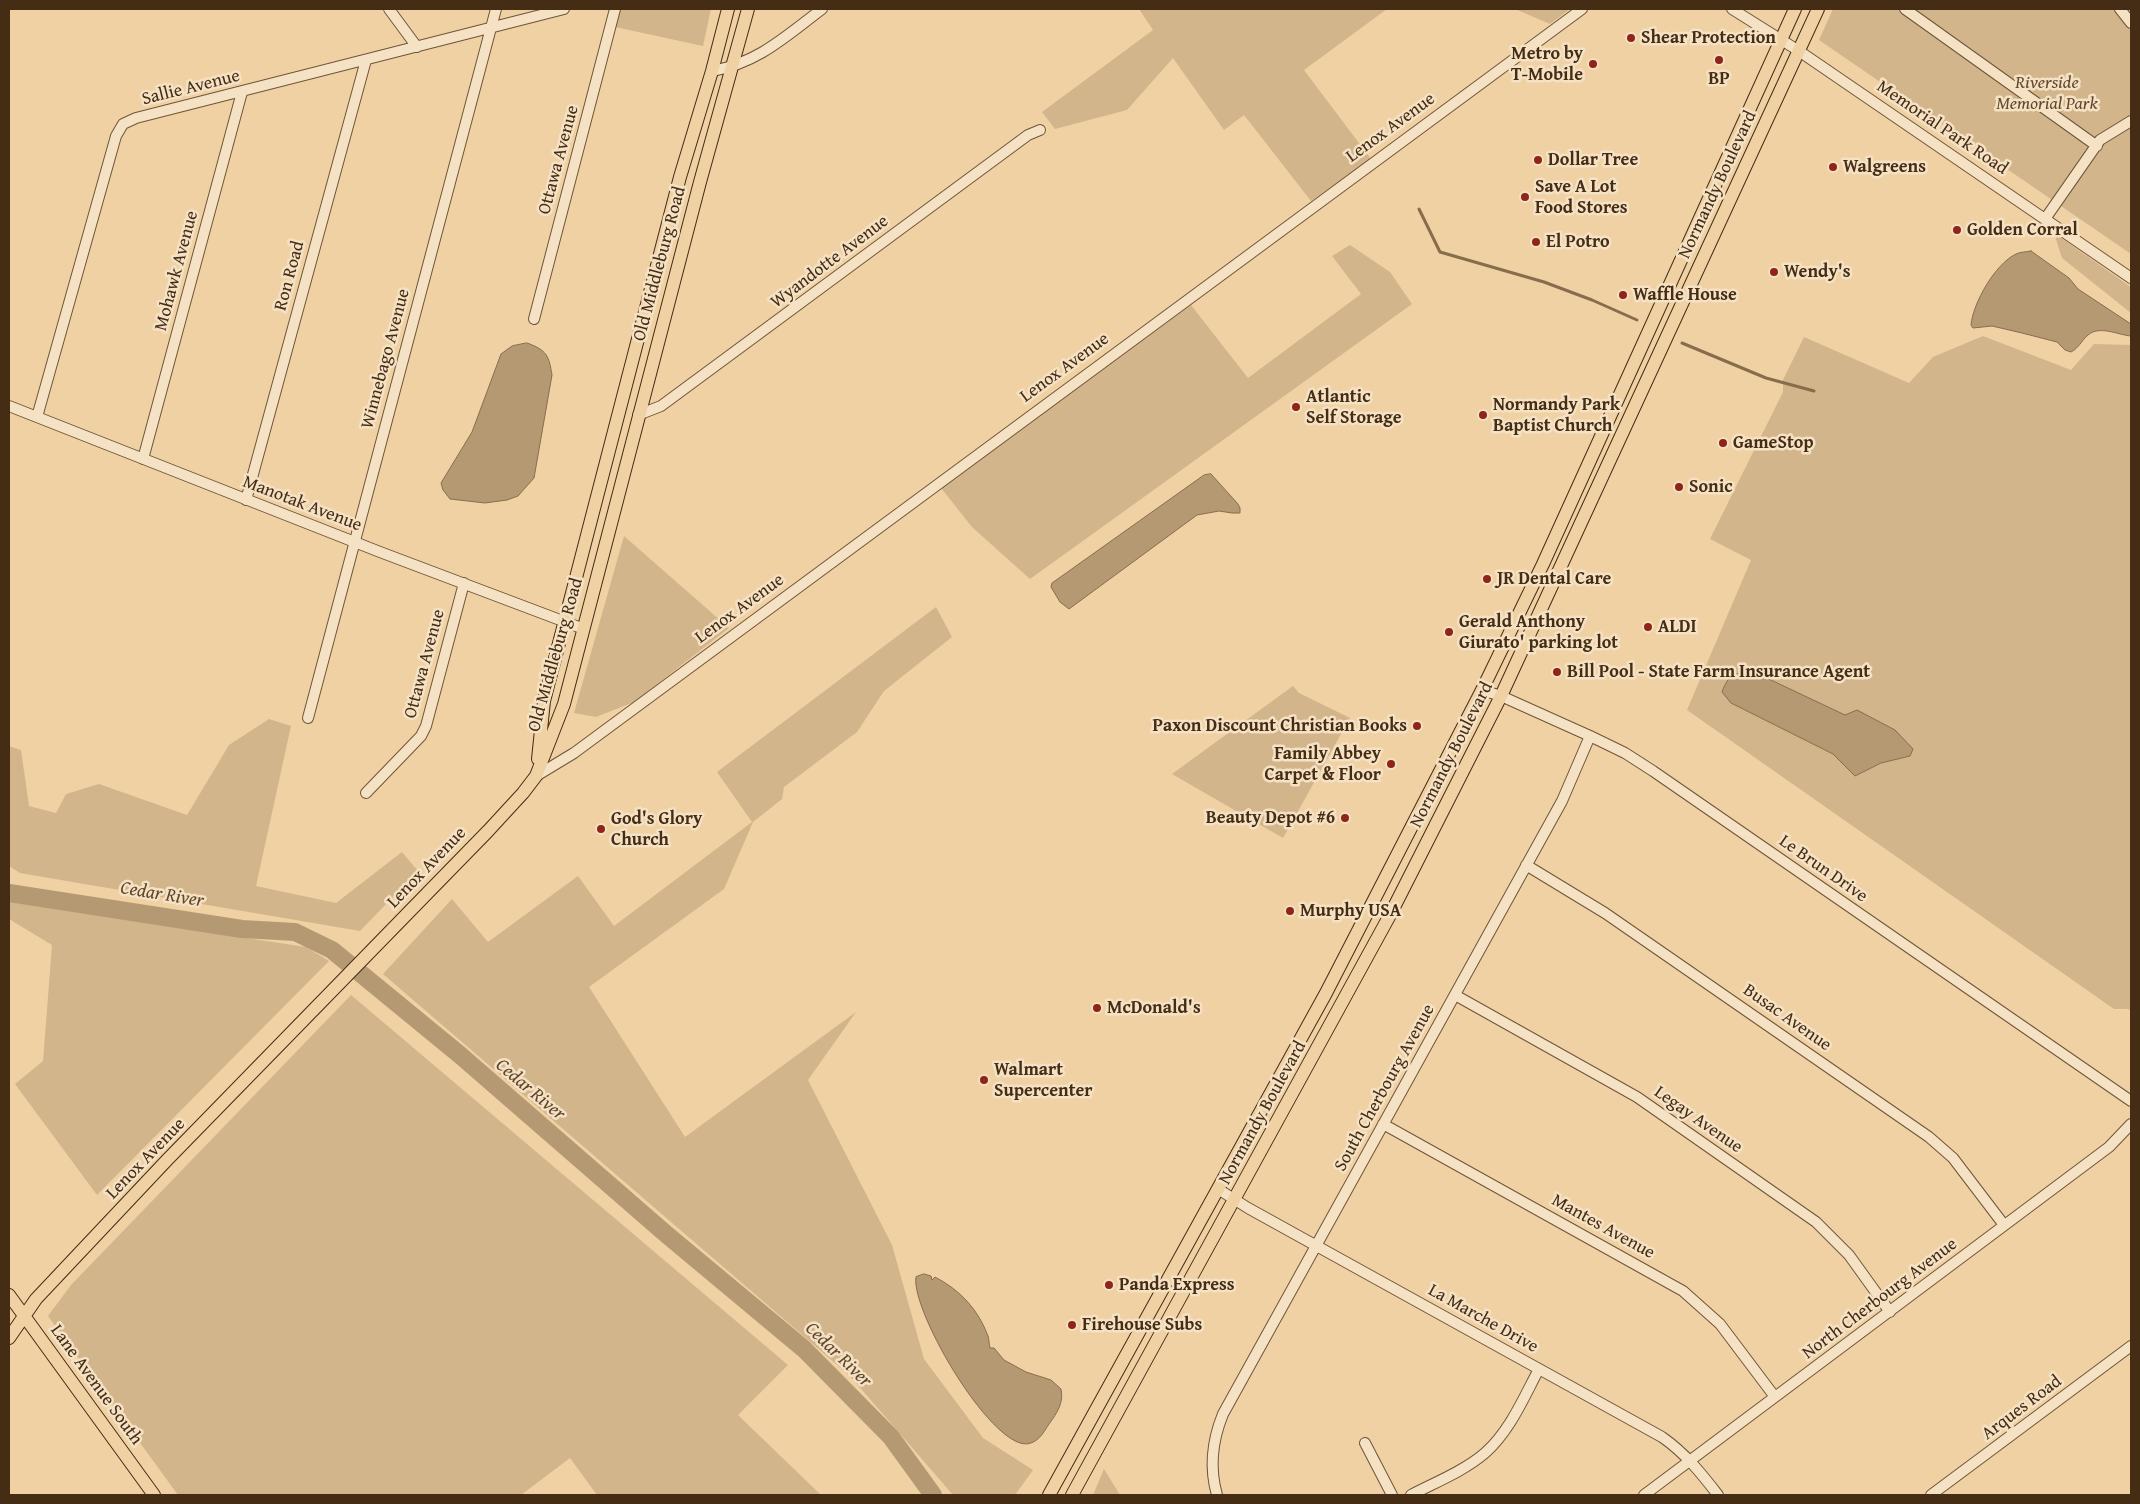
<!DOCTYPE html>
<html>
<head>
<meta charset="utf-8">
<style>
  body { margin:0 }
  #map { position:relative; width:2140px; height:1504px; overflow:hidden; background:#efd1a3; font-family:"Gentium Book Plus",serif }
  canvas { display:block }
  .frame { position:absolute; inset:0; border:10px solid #442c15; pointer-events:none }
</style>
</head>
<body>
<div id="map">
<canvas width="2140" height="1504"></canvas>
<div class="frame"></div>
</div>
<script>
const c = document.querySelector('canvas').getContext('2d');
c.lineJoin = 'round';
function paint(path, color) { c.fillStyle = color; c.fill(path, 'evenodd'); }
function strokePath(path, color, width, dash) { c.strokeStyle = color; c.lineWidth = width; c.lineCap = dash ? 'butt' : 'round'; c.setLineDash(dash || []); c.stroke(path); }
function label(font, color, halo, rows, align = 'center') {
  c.font = font + ' "Gentium Book Plus",serif'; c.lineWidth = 5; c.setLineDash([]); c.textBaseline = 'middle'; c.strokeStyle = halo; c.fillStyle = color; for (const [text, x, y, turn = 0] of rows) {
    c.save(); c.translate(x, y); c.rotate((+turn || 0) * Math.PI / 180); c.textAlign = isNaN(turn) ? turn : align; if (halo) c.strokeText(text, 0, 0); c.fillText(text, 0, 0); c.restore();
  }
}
paint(new Path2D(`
  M619 9H711L703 46 615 27Z
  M1139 9H1387L1304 70 1371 159 1311 201 1244 115 1224 130 1173 58 1127 110 1055 129 1042 112 1153 30Z
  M1515 9H1570L1550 24Z
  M1833 9H2131V254L1819 40Z
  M2054 233 2131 287V313L2062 258Z
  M1350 245 1390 272 1412 304 1030 579 972 527 941 488 1191 305 1248 378 1361 294 1332 256Z
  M1983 336 2071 370 2094 344 2131 345V1011L2128 1009H2114L1687 710 1751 560 1710 539 1783 392V380L1804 337 1909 383 1933 357ZM1754 672 1845 715 1857 711 1894 730 1910 756 1881 763 1855 776Z
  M624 536 729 628 634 702 596 717 574 713Z
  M936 607 952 637 884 691 857 732 784 787 782 799 753 822 724 889 589 987 685 1137 856 1012 808 1080 892 1245 924 1359 983 1438 1033 1470 1015 1495H953L850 1376 383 974 452 899 488 942 578 876 614 926 752 822 717 772Z
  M1293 686 1299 693 1350 718 1283 838 1172 774Z
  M269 719 291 726 256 886 336 903 402 852 418 871 360 931 20 873 9 866V746L21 750 29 806 56 813 66 794 99 784 187 815 229 745Z
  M9 902 306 947 329 961 97 1195 15 1084 43 1061 52 945 9 919Z
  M351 995 788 1365 738 1415 821 1495H597L570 1458 521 1495H178L48 1316 71 1285Z
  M1104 1469 1120 1495H1093Z`), '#d2b58b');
const water = new Path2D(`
  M2031 251 2069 278 2078 289 2131 324V336C2118 335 2100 325 2088 335 2081 341 2079 348 2071 352L2065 350 2057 342 2022 333 1992 326 1973 328 1971 325C1973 303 1995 264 2016 254 2020 252 2026 252 2031 251Z
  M527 343C547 350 549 356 552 375L534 478 518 496 507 500 485 503 450 499 443 490 441 483 472 432 501 354 512 346Z
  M1211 474 1238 504 1240 508V513H1232L1219 511 1197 515 1069 609 1060 602 1051 587 1052 583 1204 475Z
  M1754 672 1845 715 1857 710 1895 730 1913 749 1910 756 1881 763 1855 776 1833 754 1731 703 1722 692C1729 673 1735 673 1754 672Z
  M924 1274 931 1276 932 1280 935 1277C960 1290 978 1309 988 1336 989 1340 989 1343 990 1348H994L1004 1360 1026 1372 1051 1380 1061 1389C1064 1403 1057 1413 1049 1424 1045 1430 1040 1440 1031 1443 996 1457 910 1311 916 1277Z`);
paint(water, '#b59973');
strokePath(water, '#886d4d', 1);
strokePath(new Path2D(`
  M1419 209 1440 252 1544 282 1592 300 1637 320
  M1682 343 1766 378 1814 391`), '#886d4d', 3);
strokePath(new Path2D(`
  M9 893 242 929 295 932 332 950 460 1055 666 1234 804 1349 891 1437 933 1495`), '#b59973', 18);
const minor = new Path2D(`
  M389 9 417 47
  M1732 9 1799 51 2131 278
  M1905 9 2097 146
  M2120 9 2131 23
  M712 71C758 63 786 36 822 9
  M2045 219 2100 140 2131 121
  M534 319 615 9
  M9 406 380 552 584 629
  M638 415 661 406 1028 135 1040 130
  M37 417 116 136 123 124 136 118 564 9
  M143 459 242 92
  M246 500 366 60
  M1482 690 1501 696 1590 736 1625 753 1653 771 2131 1101
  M308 718 496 9
  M536 776 574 753 1582 9
  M366 793 421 736 426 726 464 583
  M1526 865 1605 913 1929 1137 1953 1158 2004 1225
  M1455 995 1637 1097 1816 1222 1849 1255 1890 1312
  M1383 1124 1683 1291 1720 1324 1775 1397
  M1218 1189 1248 1208 1662 1437C1685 1453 1701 1473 1718 1495
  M1365 1443 1392 1495
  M1217 1495C1209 1467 1212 1441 1223 1414L1562 801 1590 736
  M1411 1495C1436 1482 1464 1471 1485 1453 1510 1431 1524 1397 1539 1369
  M1644 1495 2109 1147 2131 1124
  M1931 1495 2131 1346`);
const major = new Path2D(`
  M538 759 544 701 680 177 712 71 728 9
  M9 1295 154 1495
  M9 1338 36 1299 167 1160 488 831 523 793 536 776 564 704 700 182 748 9
  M1049 1495 1326 993 1482 690 1543 564 1795 9
  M1072 1495 1390 915 1501 696 1818 9`);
strokePath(minor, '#6f5538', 12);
strokePath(major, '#442c15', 14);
strokePath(minor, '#f5e1c3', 10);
strokePath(major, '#efd1a3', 12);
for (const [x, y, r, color] of [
  [1631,38,5,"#8f2418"],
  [1719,60,5,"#8f2418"],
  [1593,64,5,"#8f2418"],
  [1538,160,5,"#8f2418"],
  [1833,167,5,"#8f2418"],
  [1525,197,5,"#8f2418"],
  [1957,230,5,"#8f2418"],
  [1536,242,5,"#8f2418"],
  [1774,272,5,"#8f2418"],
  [1623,295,5,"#8f2418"],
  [1296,407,5,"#8f2418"],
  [1483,415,5,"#8f2418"],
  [1723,443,5,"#8f2418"],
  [1679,487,5,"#8f2418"],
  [1487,579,5,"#8f2418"],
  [1648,627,5,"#8f2418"],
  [1449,632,5,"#8f2418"],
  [1557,672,5,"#8f2418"],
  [1417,726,5,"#8f2418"],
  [1391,764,5,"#8f2418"],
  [1345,818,5,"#8f2418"],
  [601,829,5,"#8f2418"],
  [1290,911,5,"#8f2418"],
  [1097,1008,5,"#8f2418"],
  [984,1080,5,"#8f2418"],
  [1109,1285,5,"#8f2418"],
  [1072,1325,5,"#8f2418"]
]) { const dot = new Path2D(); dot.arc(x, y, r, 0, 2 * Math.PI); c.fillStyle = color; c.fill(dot); strokePath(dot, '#f5e1c3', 2); }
label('bold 18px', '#442c15', '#f5e1c3', [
  ["Shear Protection",1641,38],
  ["Metro by",1583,54,"right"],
  ["T-Mobile",1583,75,"right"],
  ["BP",1719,79,"center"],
  ["Dollar Tree",1548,160],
  ["Walgreens",1843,167],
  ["Save A Lot",1535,187],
  ["Food Stores",1535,208],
  ["Golden Corral",1967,230],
  ["El Potro",1546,242],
  ["Wendy's",1784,272],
  ["Waffle House",1633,295],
  ["Atlantic",1306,397],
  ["Self Storage",1306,418],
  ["Normandy Park",1493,405],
  ["Baptist Church",1493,426],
  ["GameStop",1733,443],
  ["Sonic",1689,487],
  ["JR Dental Care",1497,579],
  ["Gerald Anthony",1459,622],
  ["Giurato' parking lot",1459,643],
  ["ALDI",1658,627],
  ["Bill Pool - State Farm Insurance Agent",1567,672],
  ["Paxon Discount Christian Books",1407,726,"right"],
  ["Family Abbey",1381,754,"right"],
  ["Carpet & Floor",1381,775,"right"],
  ["Beauty Depot #6",1335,818,"right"],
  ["God's Glory",611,819],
  ["Church",611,840],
  ["Murphy USA",1300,911],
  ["McDonald's",1107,1008],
  ["Walmart",994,1070],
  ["Supercenter",994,1091],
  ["Panda Express",1119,1285],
  ["Firehouse Subs",1082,1325]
], 'left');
label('italic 18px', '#60472d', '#f5e1c3', [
  ["Riverside",2047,83],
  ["Memorial Park",2047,104]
]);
label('18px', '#442c15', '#f5e1c3', [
  ["Sallie Avenue",191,88,-14],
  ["Lenox Avenue",1391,128,-36],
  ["Memorial Park Road",1942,128,34],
  ["Ottawa Avenue",559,160,-75],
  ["Normandy Boulevard",1718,185,-65],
  ["Wyandotte Avenue",830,262,-37],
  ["Old Middleburg Road",660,264,-75],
  ["Mohawk Avenue",177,271,-75],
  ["Ron Road",290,276,-75],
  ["Winnebago Avenue",386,359,-75],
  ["Lenox Avenue",1065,368,-36],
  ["Manotak Avenue",302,504,21],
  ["Lenox Avenue",740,609,-36],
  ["Old Middleburg Road",556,655,-74],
  ["Ottawa Avenue",425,664,-75],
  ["Normandy Boulevard",1452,755,-63],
  ["Lenox Avenue",427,868,-46],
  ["Le Brun Drive",1823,869,35],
  ["Busac Avenue",1787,1018,35],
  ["South Cherbourg Avenue",1385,1088,-61],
  ["Normandy Boulevard",1263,1113,-61],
  ["Legay Avenue",1698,1120,35],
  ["Lenox Avenue",146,1159,-46],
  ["Mantes Avenue",1603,1227,29],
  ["North Cherbourg Avenue",1880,1299,-37],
  ["La Marche Drive",1483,1319,29],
  ["Lane Avenue South",96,1385,54],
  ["Arques Road",2022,1408,-37]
]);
label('italic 19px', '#60472c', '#f5e1c3', [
  ["Cedar River",162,895,9],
  ["Cedar River",530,1090,40],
  ["Cedar River",838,1355,44]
]);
</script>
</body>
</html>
